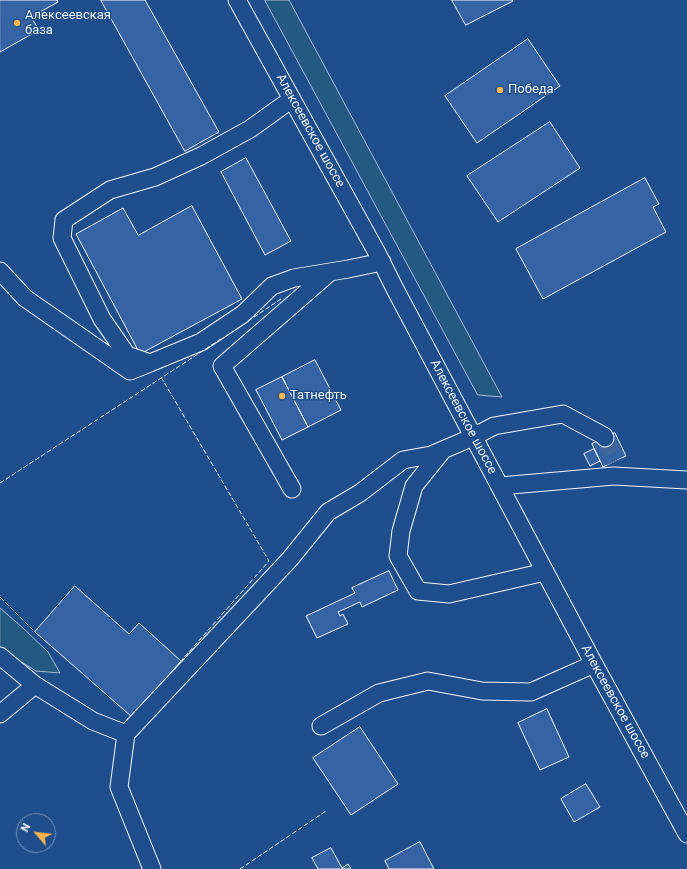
<!DOCTYPE html>
<html>
<head>
<meta charset="utf-8">
<style>
  body { margin:0 }
  #map { position:relative; width:687px; height:869px; overflow:hidden; background:#1f4e8c; font-family:Roboto,sans-serif }
  canvas { display:block }
  .north { position:absolute; left:16px; top:813px; width:40px; height:40px; box-sizing:border-box; background:#1f4e8c; border:1px solid #7391ba; border-radius:50%; rotate:298deg; font-size:11px; font-weight:700; line-height:16px; text-align:center; color:#f2f6ff }
  .north::after { content:''; display:block; margin:auto; width:14px; height:18px; background:#ffb74d; clip-path:polygon(50% 0,100% 100%,50% 72%,0 100%) }
</style>
</head>
<body>
<div id="map">
<canvas width="687" height="869"></canvas>
<div class="north">N</div>
</div>
<script>
const c = document.querySelector('canvas').getContext('2d');
c.lineJoin = 'round';
function paint(path, color) { c.fillStyle = color; c.fill(path, 'evenodd'); }
function strokePath(path, color, width, dash) { c.strokeStyle = color; c.lineWidth = width; c.lineCap = dash ? 'butt' : 'round'; c.setLineDash(dash || []); c.stroke(path); }
function label(font, color, halo, rows, align = 'center') {
  c.font = font + ' Roboto,sans-serif'; c.lineWidth = 3; c.setLineDash([]); c.textBaseline = 'middle'; c.strokeStyle = halo; c.fillStyle = color; for (const [text, x, y, turn = 0] of rows) {
    c.save(); c.translate(x, y); c.rotate((+turn || 0) * Math.PI / 180); c.textAlign = isNaN(turn) ? turn : align; if (halo) c.strokeText(text, 0, 0); c.fillText(text, 0, 0); c.restore();
  }
}
const green = new Path2D(`
  M265 0H289L502 397 478 395Z
  M0 608 24 629 48 652 60 673 36 671 8 654 0 647Z`);
paint(green, '#245a82');
strokePath(green, '#a8bbd7', 1);
const building = new Path2D(`
  M0 0H57L58 2 31 17 39 30 0 52Z
  M101 0H145L219 132 185 151Z
  M452 0H512L513 1 466 25Z
  M528 39 560 86 477 143 445 96Z
  M550 122 580 168 498 222 467 176Z
  M246 158 291 241 265 255 221 172Z
  M645 178 659 204 653 207 666 232 543 299 516 249Z
  M192 206 242 299 140 354 76 234 123 208 138 235Z
  M315 360 341 410 308 427 282 377Z
  M282 377 308 427 282 440 256 390Z
  M615 433 626 456 603 467 592 444Z
  M594 449 600 461 590 466 584 454Z
  M389 571 398 590 362 607 360 602 338 612 340 616 343 614 348 624 317 638 306 616 355 593 352 588Z
  M75 586 129 634 139 623 181 661 132 717 35 632Z
  M547 709 569 757 540 770 518 723Z
  M360 727 398 784 351 815 313 758Z
  M586 784 600 807 574 822 561 799Z
  M420 842 434 869H389L385 861Z
  M331 848 342 868 348 864 351 869H318L312 858Z`);
paint(building, '#3563a3');
strokePath(building, '#f2f6ff', 1);
strokePath(new Path2D(`
  M605 438 615 462`), '#3f679d', 17, [17, 8]);
const minor = new Path2D(`
  M237 0 376 251 395 289 594 664 687 834
  M292 99 250 129 201 156 155 177 110 190 64 220 62 238 102 319 127 355 150 363 201 342 243 314 272 286 294 278 348 269 382 262
  M0 271 25 298 130 371 150 363
  M443 450 414 486 401 531 398 556 418 591 449 594 545 572
  M500 486 614 476 687 480
  M292 489 222 366 330 272
  M0 656 35 685
  M0 714 35 685 93 721 126 734
  M321 726 379 693 428 681 482 691 531 692 594 664
  M152 869 119 787 126 734 290 559 328 512 360 493 403 460 431 455 473 437 494 426 563 414 604 436 605 438`);
strokePath(minor, '#f2f6ff', 19);
strokePath(minor, '#1f4e8c', 17);
strokePath(new Path2D(`
  M248 321 281 299
  M161 377 269 561 181 661
  M0 483 221 339
  M0 597 35 632
  M240 869 326 811`), '#f2f6ff', 1, [5, 2]);
for (const [x, y, r, color] of [
  [17,23,4,"#ffb74d"],
  [500,90,4,"#ffb74d"],
  [282,396,4,"#ffb74d"]
]) { const dot = new Path2D(); dot.arc(x, y, r, 0, 2 * Math.PI); c.fillStyle = color; c.fill(dot); strokePath(dot, '#1f4e8c', 1.5); }
label('13px', '#f2f6ff', '#1f4e8c', [
  ["Алексеевская",25,16],
  ["база",25,31],
  ["Победа",508,90],
  ["Татнефть",290,396]
], 'left');
label('13px', '#f2f6ff', '#1f4e8c', [
  ["Алексеевское шоссе",310,131,61],
  ["Алексеевское шоссе",463,417,62],
  ["Алексеевское шоссе",615,702,61]
]);
</script>
</body>
</html>
